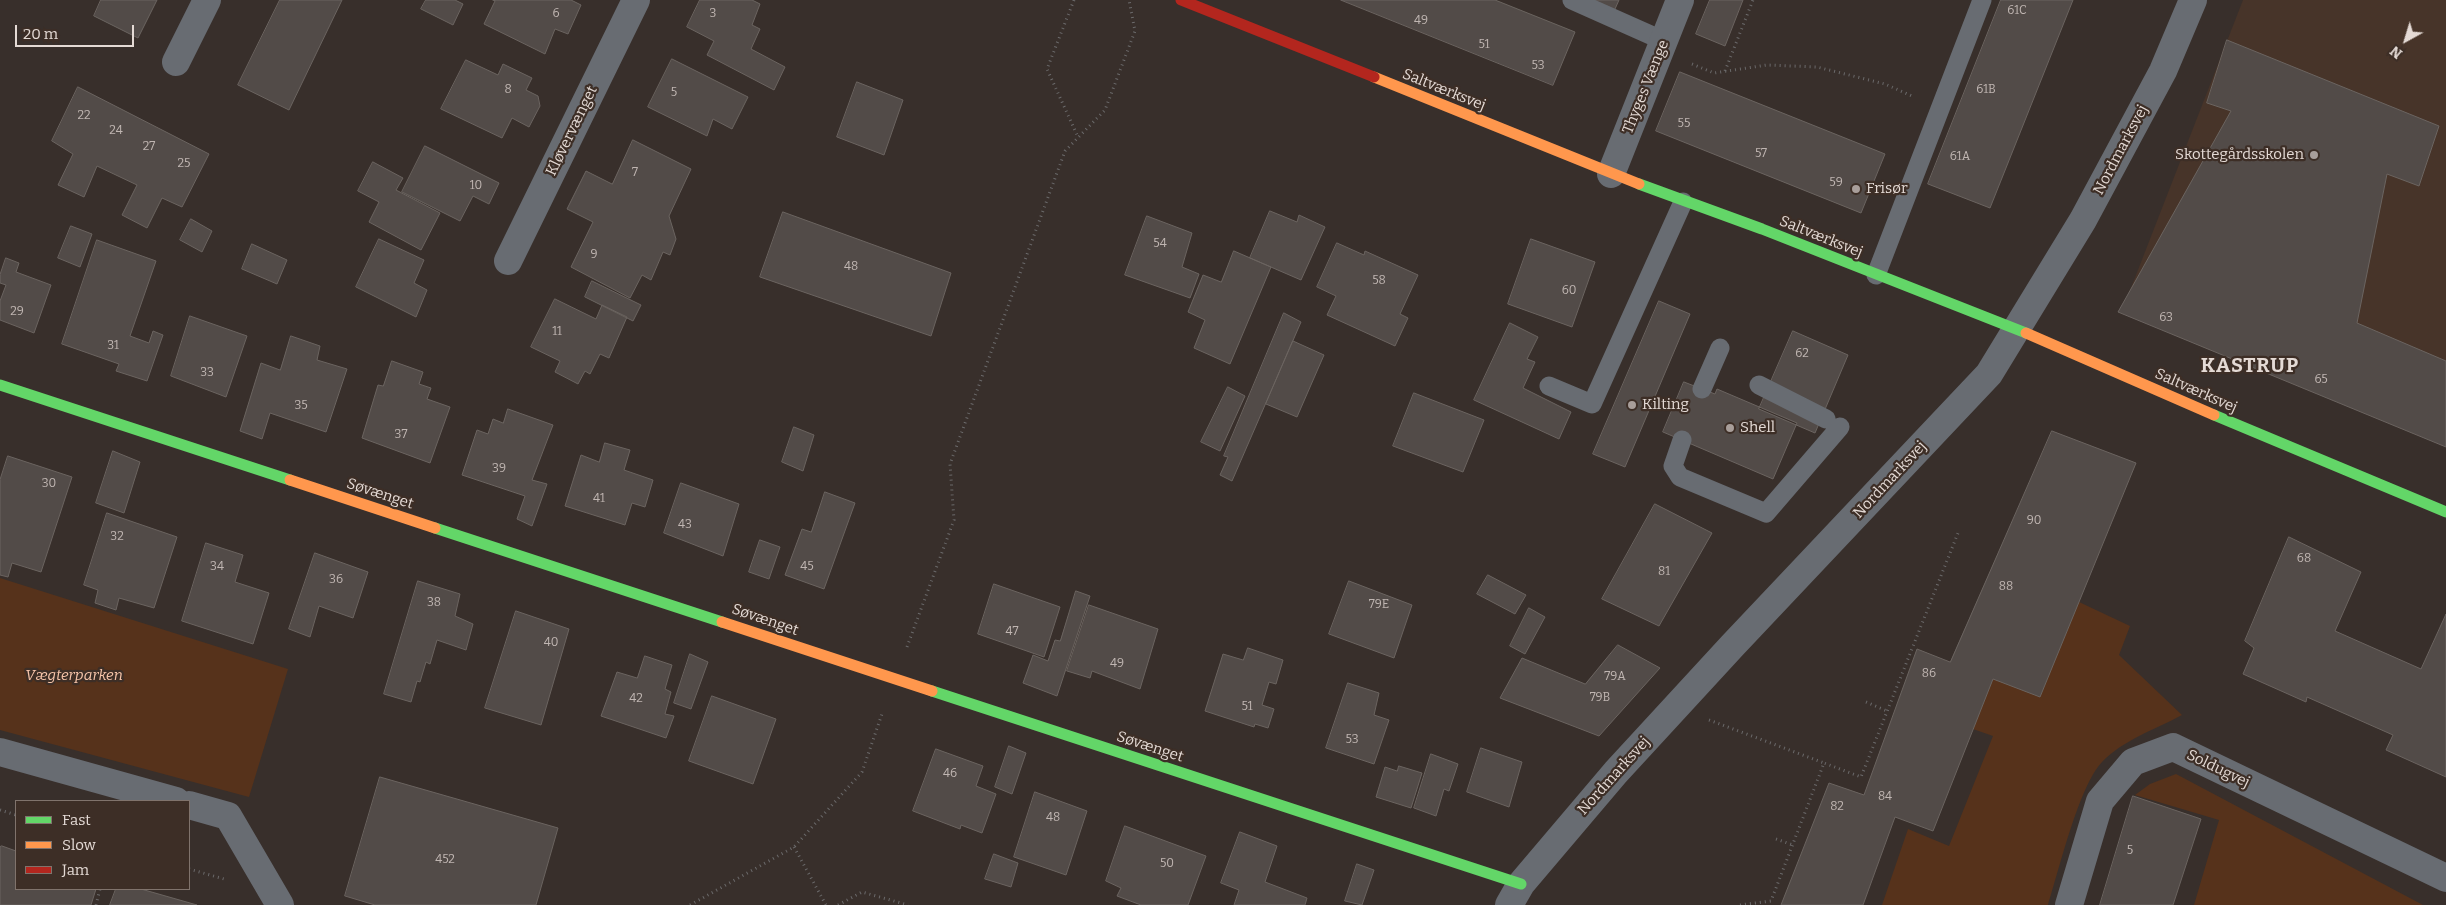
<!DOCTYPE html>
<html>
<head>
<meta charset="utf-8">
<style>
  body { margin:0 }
  #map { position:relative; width:2446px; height:905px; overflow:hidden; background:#382f2b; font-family:Bitter,serif }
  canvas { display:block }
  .legend { position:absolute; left:15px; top:800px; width:175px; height:90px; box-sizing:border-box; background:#3d2e26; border:1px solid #80736c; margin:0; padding:6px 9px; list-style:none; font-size:15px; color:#e4dad5 }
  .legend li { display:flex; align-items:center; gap:10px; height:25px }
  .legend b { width:25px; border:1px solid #80736c }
  .north { position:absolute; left:2381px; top:15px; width:50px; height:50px; -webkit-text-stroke:4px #3d2e26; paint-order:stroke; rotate:219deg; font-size:14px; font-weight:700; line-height:20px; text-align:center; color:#e4dad5 }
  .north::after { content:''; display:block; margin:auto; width:18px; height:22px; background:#e4dad5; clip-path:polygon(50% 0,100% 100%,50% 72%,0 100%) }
  .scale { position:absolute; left:15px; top:25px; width:119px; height:22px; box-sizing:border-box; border:2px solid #e4dad5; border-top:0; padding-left:6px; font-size:15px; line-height:18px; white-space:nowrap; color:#e4dad5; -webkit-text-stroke:4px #3d2e26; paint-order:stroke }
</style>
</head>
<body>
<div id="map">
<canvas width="2446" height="905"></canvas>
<ul class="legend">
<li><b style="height:6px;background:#63d668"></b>Fast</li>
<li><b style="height:6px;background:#ff974d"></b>Slow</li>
<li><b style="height:6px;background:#b3261e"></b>Jam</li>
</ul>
<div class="north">N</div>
<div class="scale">20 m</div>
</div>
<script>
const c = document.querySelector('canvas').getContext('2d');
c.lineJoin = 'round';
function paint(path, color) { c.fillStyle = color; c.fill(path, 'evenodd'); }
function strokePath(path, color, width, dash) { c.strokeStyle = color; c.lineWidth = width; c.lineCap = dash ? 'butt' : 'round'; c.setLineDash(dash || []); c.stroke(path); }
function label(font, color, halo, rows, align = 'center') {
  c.font = font + ' Bitter,serif'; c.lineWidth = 4.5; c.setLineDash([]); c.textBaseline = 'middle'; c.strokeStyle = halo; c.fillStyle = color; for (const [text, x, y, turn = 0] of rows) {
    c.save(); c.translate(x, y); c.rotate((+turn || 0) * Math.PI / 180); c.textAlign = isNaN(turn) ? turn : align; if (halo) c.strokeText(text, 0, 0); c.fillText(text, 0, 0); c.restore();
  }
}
paint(new Path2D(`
  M2243 0H2446V446L2122 311Z`), '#473429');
paint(new Path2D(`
  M0 578 288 669 249 797 0 730Z
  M2079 602 2130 626 2119 655 2182 715C2156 729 2123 740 2102 762 2079 786 2059 870 2048 905H1882L1908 829 1949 846 1993 736 1973 729 1993 679 2040 696Z
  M2176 774 2423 905H2194L2219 820 2135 795 2150 784Z`), '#56321b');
const building = new Path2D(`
  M101 0H157L138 38 94 16Z
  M280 0H342L289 110 238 85Z
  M426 0H455L463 4 453 25 421 9Z
  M493 0H571L581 5 568 34 555 29 545 54 484 24 495 1Z
  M700 0H752L760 4 752 25 760 29 751 49 785 67 774 90 707 55 714 41 687 27Z
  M1341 0H1495L1575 32 1553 85Z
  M1593 0H1619L1615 9Z
  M1710 0H1743L1725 46 1696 34Z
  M2001 0H2073L1990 208 1928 184Z
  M2227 40 2439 126 2419 186 2387 174 2357 323 2446 361V447L2118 312 2231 111 2207 103Z
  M672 59 748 97 732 129 713 119 707 136 648 107Z
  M466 60 498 75 503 64 532 78 526 90 538 96 540 106 529 127 512 118 502 138 441 109Z
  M1680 72 1885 154 1861 213 1656 131Z
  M857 82 903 100 884 155 837 137Z
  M78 87 209 154 182 207 162 198 147 228 122 215 137 185 97 166 84 197 58 185 73 154 52 141Z
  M633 140 691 169 669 216 676 239 670 255 663 252 651 280 642 275 630 298 571 267 593 222 567 209 586 171 612 184Z
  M425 146 499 183 489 204 473 196 460 221 402 192Z
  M373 162 403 178 396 190 440 213 421 250 369 222 379 202 358 191Z
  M1270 211 1297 222 1299 215 1325 227 1301 280 1250 258Z
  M783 212 951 273 931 336 760 277Z
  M1147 216 1192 233 1182 267 1199 274 1190 298 1125 275Z
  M191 219 212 231 202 252 180 240Z
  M71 226 92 234 80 267 58 258Z
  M379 239 424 260 414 283 427 290 416 317 356 287Z
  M1531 239 1595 262 1572 327 1508 304Z
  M97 240 156 261 130 336 149 343 153 331 163 335 147 381 116 371 119 364 62 344Z
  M1337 243 1364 255 1365 251 1418 275 1400 314 1408 318 1395 346 1327 315 1336 296 1317 287Z
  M252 244 287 260 277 284 242 269Z
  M1234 251 1271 267 1230 364 1194 348 1205 320 1188 312 1203 275 1221 282Z
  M6 258 19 263 16 272 51 285 34 333 0 320V301L6 285 0 283V275Z
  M592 281 641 305 633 321 585 297Z
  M555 299 596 319 602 305 627 317 609 358 600 354 590 374 585 371 578 384 555 372 560 361 531 347Z
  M1659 301 1690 314 1625 467 1593 454Z
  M1284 313 1301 322 1232 481 1220 475 1228 457 1224 456Z
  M190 316 247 336 226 397 171 376Z
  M1510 323 1538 337 1527 359 1535 362 1523 388 1571 412 1559 439 1474 400Z
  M1793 331 1848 355 1815 433 1759 409Z
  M291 336 320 346 317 360 347 369 326 432 270 413 262 439 240 431 261 363 280 370Z
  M1293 341 1324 355 1297 417 1266 404Z
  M392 361 423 372 419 384 431 388 427 399 450 407 430 463 362 438 378 385 383 386Z
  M1684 382 1715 394 1717 389 1797 423 1773 479 1663 432Z
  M1228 387 1245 396 1220 451 1201 442Z
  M1414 393 1484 420 1463 472 1393 446Z
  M508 409 553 425 532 480 547 484 532 526 517 519 525 496 462 475 477 430 488 434 493 419 503 423Z
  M794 427 814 435 803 471 782 462Z
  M2052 431 2136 463 2040 697 1993 679 1933 831 1895 817 1863 905H1781L1829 783 1864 795 1917 649 1950 662Z
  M605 443 630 450 624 470 653 480 645 507 632 503 625 525 565 506 581 455 599 462Z
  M113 451 140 462 124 513 96 503Z
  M8 456 72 477 41 572 12 563 8 577 0 575V480Z
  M681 483 739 504 723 556 664 533Z
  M825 492 855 503 824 589 785 575 802 529 811 532Z
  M1655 504 1712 533 1659 626 1602 599Z
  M107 513 177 537 154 608 119 598 116 610 95 603 98 590 84 585Z
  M2289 537 2361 572 2335 631 2421 669 2446 614V777L2386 750 2393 735 2307 697 2306 702 2243 674 2254 648 2245 641Z
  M760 540 780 547 769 579 749 572Z
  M206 543 243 555 235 582 269 593 253 644 182 621Z
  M315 553 368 572 353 618 319 606 310 637 289 629Z
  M1488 575 1526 595 1515 614 1477 594Z
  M418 581 460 594 455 616 473 624 466 650 437 640 430 664 426 662 420 682 417 681 411 702 384 694Z
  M1349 581 1412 605 1394 658 1329 634Z
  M994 584 1060 607 1044 657 978 634Z
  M1076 591 1090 596 1057 696 1023 683 1033 655 1048 661 1055 640 1060 641Z
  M1089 605 1158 629 1140 689 1092 671 1090 678 1067 671Z
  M1529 608 1545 617 1525 654 1510 646Z
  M516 611 569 629 541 725 485 708Z
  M1618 645 1660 668 1599 736 1500 698 1522 658 1585 684Z
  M1248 648 1283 660 1276 684 1269 682 1262 705 1274 709 1268 728 1255 724 1254 727 1205 711 1223 654 1243 660Z
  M690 654 708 662 691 709 674 703Z
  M645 656 672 665 665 689 671 692 665 714 674 716 666 738 601 716 617 672 637 678Z
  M1348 683 1379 693 1374 715 1389 720 1374 764 1326 748Z
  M712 696 776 719 753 784 689 761Z
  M1009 746 1026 753 1012 794 995 787Z
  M1481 748 1522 762 1509 807 1467 792Z
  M936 749 983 766 976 786 996 794 982 833 961 825 960 829 913 811Z
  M1431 754 1458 764 1449 791 1444 789 1436 816 1414 808Z
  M1399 766 1422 773 1411 808 1376 797 1385 767 1397 771Z
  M380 777 558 828 536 905H375L345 896Z
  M1035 792 1087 811 1066 875 1014 857Z
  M2133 796 2201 819 2173 905H2100Z
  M1125 826 1206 856 1188 905H1141L1117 896 1121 888 1106 881Z
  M1240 832 1277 846 1265 882 1307 898 1305 905H1234L1239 890 1221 883Z
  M2 846 16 851V889H96L91 905H0V847Z
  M994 854 1018 863 1011 887 985 879Z
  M1357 864 1374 870 1362 905 1345 901Z
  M116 889H141L197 905H110Z`);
paint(building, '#524b48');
strokePath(building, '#6b6460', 1);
strokePath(new Path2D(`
  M1074 0 1047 69 1078 137
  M1692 64 1714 73 1767 65 1817 67 1885 84 1912 96
  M1725 71 1753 0
  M907 647 954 520 950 464 1065 151 1105 110 1135 31 1129 0
  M1866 702 1887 711
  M1709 720 1824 763
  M0 810 16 815
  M1776 839 1793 845
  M794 847 826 905
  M189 869 224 879
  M96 905 100 889
  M690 905 794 847 862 772 883 711
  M838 905 862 892 908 905
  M1740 905 1771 901 1824 763 1861 777 1958 533`), '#6b6a6b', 3, [1, 4]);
strokePath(new Path2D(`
  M1572 0 1664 41
  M1876 275 1982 0
  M1759 385 1826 419
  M1549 386 1592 404 1683 202
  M1702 389 1720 348
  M1682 440 1673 466 1680 477 1766 513 1840 427`), '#686c72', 19);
strokePath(new Path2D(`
  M176 62 207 0
  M1611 174 1680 0
  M508 261 636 0
  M0 752 176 801
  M189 805 228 816 280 905
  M1509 905 1521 884 1616 772 1732 646 1989 374 2083 220 2163 71 2193 0
  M2069 905 2100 801 2133 762 2173 747 2446 878`), '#686c72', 28);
strokePath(new Path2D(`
  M1639 184 1762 229 2026 333
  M0 385 290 480
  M2214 415 2446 512
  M435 528 722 622
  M932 691 1521 884`), '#63d668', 11);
strokePath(new Path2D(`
  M1374 77 1639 184
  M2026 333 2214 415
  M290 480 435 528
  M722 622 932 691`), '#ff974d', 11);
strokePath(new Path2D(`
  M1181 0 1374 77`), '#b3261e', 11);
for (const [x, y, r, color] of [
  [2314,155,5,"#a89e9a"],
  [1856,189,5,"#a89e9a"],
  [1632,405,5,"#a89e9a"],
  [1730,428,5,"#a89e9a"]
]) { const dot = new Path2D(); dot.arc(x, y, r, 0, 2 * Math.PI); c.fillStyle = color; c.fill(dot); strokePath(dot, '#3d2e26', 2); }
label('12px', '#c0b6b2', null, [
  ["61C",2017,11],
  ["6",556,14],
  ["3",713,14],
  ["49",1421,21],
  ["51",1484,45],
  ["53",1538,66],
  ["8",508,90],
  ["61B",1986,90],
  ["5",674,93],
  ["22",84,116],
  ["55",1684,124],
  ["24",116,131],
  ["27",149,147],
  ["57",1761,154],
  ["61A",1960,157],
  ["25",184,164],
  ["7",635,173],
  ["59",1836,183],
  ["10",476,186],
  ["54",1160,244],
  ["9",594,255],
  ["48",851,267],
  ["58",1379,281],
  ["60",1569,291],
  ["29",17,312],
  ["63",2166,318],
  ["11",557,332],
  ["31",113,346],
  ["62",1802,354],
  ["33",207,373],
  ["65",2321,380],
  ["35",301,406],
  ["37",401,435],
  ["39",499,469],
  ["30",49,484],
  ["41",599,499],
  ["90",2034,521],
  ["43",685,525],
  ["32",117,537],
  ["68",2304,559],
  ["34",217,567],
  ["45",807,567],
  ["81",1664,572],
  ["36",336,580],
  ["88",2006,587],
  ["38",434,603],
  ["79E",1379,605],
  ["47",1012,632],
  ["40",551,643],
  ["49",1117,664],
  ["86",1929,674],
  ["79A",1615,677],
  ["79B",1600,698],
  ["42",636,699],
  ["51",1247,707],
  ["53",1352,740],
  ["46",950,774],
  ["84",1885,797],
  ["82",1837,807],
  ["48",1053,818],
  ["5",2130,851],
  ["452",445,860],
  ["50",1167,864]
]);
label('15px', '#e4dad5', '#3d2e26', [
  ["Thyges Vænge",1646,87,-68],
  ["Saltværksvej",1444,90,22],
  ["Kløvervænget",572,131,-64],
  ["Nordmarksvej",2121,150,-62],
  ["Saltværksvej",1821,237,22],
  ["Saltværksvej",2196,391,24],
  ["Nordmarksvej",1890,480,-47],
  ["Søvænget",380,494,18],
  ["Søvænget",765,620,19],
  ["Søvænget",1150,747,18],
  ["Soldugvej",2218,769,26],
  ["Nordmarksvej",1614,776,-48]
]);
label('15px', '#e4dad5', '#3d2e26', [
  ["Skottegårdsskolen",2304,155,"right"],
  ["Frisør",1866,189],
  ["Kilting",1642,405],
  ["Shell",1740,428]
], 'left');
label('italic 15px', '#f6c4a9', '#3d2e26', [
  ["Vægterparken",74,676]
]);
c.letterSpacing = '1px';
label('bold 20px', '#e4dad5', '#3d2e26', [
  ["KASTRUP",2250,366]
]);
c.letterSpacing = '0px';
</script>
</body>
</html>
